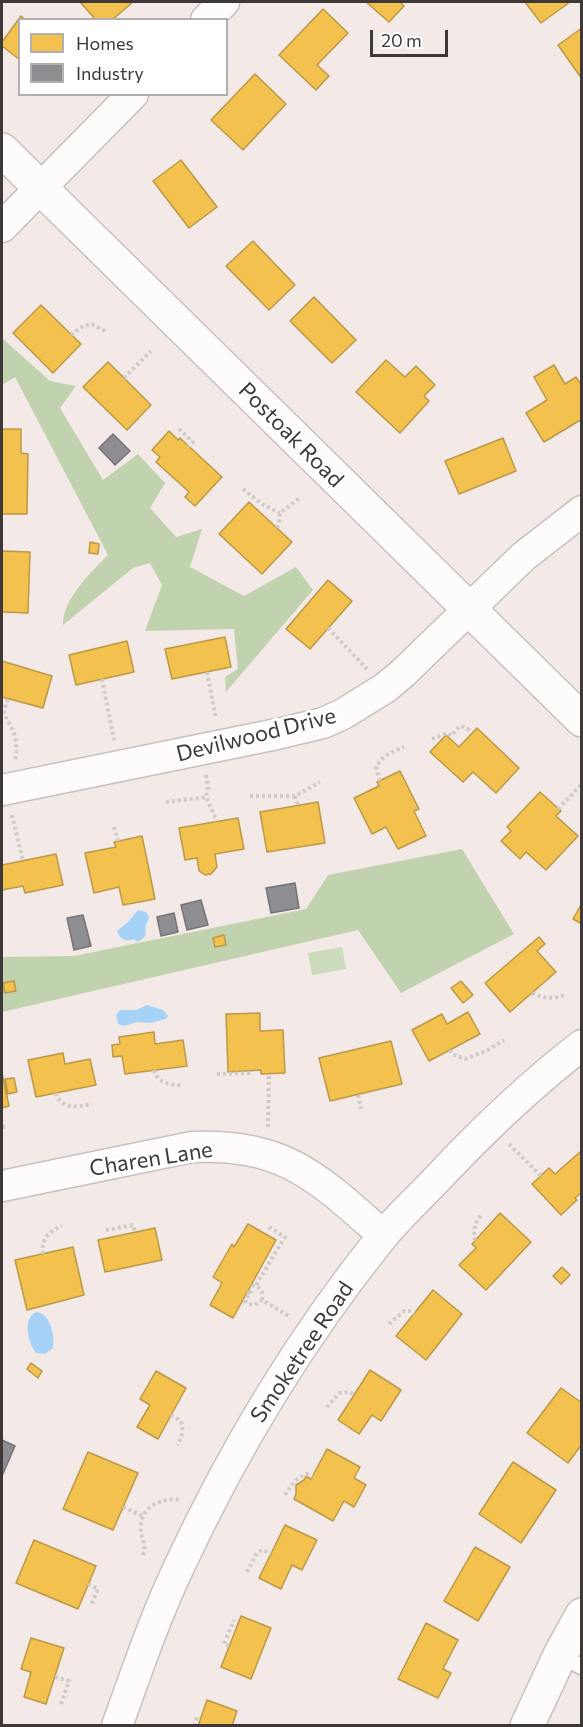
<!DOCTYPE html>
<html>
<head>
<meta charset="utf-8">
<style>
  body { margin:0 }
  #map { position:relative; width:583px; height:1727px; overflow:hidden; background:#f3eae7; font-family:Commissioner,sans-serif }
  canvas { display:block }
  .frame { position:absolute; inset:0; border:3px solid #3e3836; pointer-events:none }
  .legend { position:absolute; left:18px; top:18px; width:210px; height:78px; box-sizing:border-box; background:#fff; border:2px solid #b2afaf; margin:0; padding:8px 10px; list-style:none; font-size:18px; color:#3e3836 }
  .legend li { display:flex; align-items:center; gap:12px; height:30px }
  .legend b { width:30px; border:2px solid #b2afaf }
  .scale { position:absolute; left:370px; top:30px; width:78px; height:27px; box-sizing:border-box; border:3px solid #3e3836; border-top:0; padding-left:8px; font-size:18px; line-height:21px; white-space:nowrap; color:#3e3836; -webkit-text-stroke:4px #fff; paint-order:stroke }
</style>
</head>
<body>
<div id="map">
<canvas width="583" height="1727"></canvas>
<div class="frame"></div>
<ul class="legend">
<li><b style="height:16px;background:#f2c14e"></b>Homes</li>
<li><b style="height:16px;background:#8d8d92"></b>Industry</li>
</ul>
<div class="scale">20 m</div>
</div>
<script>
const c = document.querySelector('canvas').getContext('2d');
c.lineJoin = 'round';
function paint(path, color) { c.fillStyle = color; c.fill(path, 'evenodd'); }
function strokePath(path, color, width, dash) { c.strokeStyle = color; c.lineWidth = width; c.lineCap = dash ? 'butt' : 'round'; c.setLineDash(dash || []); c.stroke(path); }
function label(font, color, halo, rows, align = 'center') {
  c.font = font + ' Commissioner,sans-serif'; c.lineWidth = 6; c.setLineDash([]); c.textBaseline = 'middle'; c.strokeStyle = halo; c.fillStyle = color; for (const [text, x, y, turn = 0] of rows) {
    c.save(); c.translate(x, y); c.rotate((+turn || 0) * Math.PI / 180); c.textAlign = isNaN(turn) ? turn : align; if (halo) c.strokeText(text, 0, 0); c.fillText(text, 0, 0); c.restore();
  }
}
paint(new Path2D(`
  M342 947 346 969 312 975 308 953Z`), '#cadcb9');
paint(new Path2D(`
  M2 338 50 381 76 386 60 408 103 480 138 454 165 483 150 508 176 537 202 529 190 567 244 596 296 567 313 590 226 692 225 677 238 669 234 629 145 631 162 585 150 563 133 568 63 625C62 600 91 572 108 555L15 377 2 385Z
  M462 849 514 934 401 993 358 930 2 1012V957L74 956 306 909 328 875Z`), '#c0d3ae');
paint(new Path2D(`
  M138 910 146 912 149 917C149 920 147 922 146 925 144 935 150 934 138 942L133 939C126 943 119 938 117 931L128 922Z
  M147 1005 163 1010 168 1016 166 1019 150 1023 137 1022 124 1026 118 1024 116 1015 120 1010H136Z
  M36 1312C51 1313 55 1336 53 1348L45 1354 36 1353C28 1342 22 1319 36 1312Z`), '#a7d2f8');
const homes = new Path2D(`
  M80 2H133L112 20H96Z
  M366 2H400L404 6 389 22Z
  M525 2H570L541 23Z
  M323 9 348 33 317 65 329 76 316 90 279 55Z
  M21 16 26 20H20V60L2 46V42Z
  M582 28V79L558 45Z
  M255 74 286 104 243 150 211 120Z
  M181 160 217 207 189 228 153 181Z
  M253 241 295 285 269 310 226 266Z
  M314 297 356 340 332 363 290 321Z
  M41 305 81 344 53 373 13 333Z
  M386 360 405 377 416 366 435 385 424 396 429 401 400 433 356 392Z
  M108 362 151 405 127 430 83 387Z
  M554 365 565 384 576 377 582 386V419L544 442 526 413 547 400 534 377Z
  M2 429H21V453L28 454 27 514H2Z
  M169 431 178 440 180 438 222 477 195 506 185 497 189 492 156 462 160 457 152 450Z
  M503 438 516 471 459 494 445 461Z
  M249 502 292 542 262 574 219 534Z
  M90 542 99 544 98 554 89 553Z
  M2 551 30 552 28 613 2 612Z
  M328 580 352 601 310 649 286 629Z
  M225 637 231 667 172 679 165 649Z
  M127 641 134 672 76 685 69 655Z
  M2 661 52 676 43 708 2 697Z
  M477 728 519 768 496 793 473 772 463 782 430 752 446 735 459 747Z
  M400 771 419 809 414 811 426 836 398 849 386 827 372 834 354 798 379 786 377 782Z
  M540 792 561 811 556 816 578 836 546 870 526 852 520 859 501 841 511 831 507 827Z
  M318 802 325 843 267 852 260 812Z
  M238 818 244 849 215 854 217 867 211 874 205 875 199 871 197 858 185 860 179 828Z
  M142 836 155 899 123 905 119 887 94 893 85 853 116 847 114 842Z
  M56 854 63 885 25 893 23 886 2 890V865Z
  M582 903V924L573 919Z
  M224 935 226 945 215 947 213 938Z
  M539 937 545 944 537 951 556 972 510 1012 485 983Z
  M14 981 16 991 5 993 3 983Z
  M461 981 473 995 463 1003 451 988Z
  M468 1012 480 1034 429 1061 412 1030 442 1014 447 1024Z
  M260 1013V1031L283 1030 285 1073 261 1074V1070L228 1072 226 1014Z
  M154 1032 155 1044 183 1040 187 1066 125 1074 122 1056 113 1057 112 1045 120 1044 119 1037Z
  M391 1041 402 1084 330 1101 319 1058Z
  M63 1053 65 1064 90 1059 96 1085 36 1097 28 1060Z
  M2 1073 9 1106 2 1108Z
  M14 1078 17 1092 8 1094 5 1079Z
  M580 1152 582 1154V1192L575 1198 577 1200 561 1215 532 1184 549 1168 555 1174Z
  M500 1213 531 1242 486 1290 459 1265 476 1248 472 1244Z
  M248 1224 276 1240 233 1318 210 1305 222 1283 213 1277 232 1244 234 1247Z
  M155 1228 162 1260 105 1272 98 1240Z
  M73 1247 84 1295 27 1310 15 1260Z
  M562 1267 570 1275 561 1284 553 1276Z
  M433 1290 462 1314 426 1360 396 1336Z
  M31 1363 42 1371 38 1378 27 1369Z
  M370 1370 401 1390 381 1421 372 1415 359 1434 338 1420Z
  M156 1371 186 1388 158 1439 137 1427 150 1405 140 1399Z
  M561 1388 582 1403V1444L568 1463 527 1433Z
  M327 1449 360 1467 354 1478 366 1485 354 1507 344 1501 333 1521 294 1499 296 1494V1485L304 1480 306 1476 311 1479Z
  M88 1452 138 1473 113 1530 63 1509Z
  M513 1462 556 1490 521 1543 479 1514Z
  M285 1525 317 1540 302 1570 292 1565 281 1589 259 1578Z
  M34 1540 96 1566 78 1609 16 1583Z
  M475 1547 510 1567 478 1621 444 1601Z
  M241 1616 271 1628 251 1679 221 1667Z
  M426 1623 458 1640 443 1669 451 1673 438 1698 398 1679Z
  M31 1638 64 1648 46 1704 24 1697 31 1672 21 1669Z
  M207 1700 237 1711 232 1726H198Z`);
paint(homes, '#f2c14e');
strokePath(homes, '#bc9847', 1.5);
const industry = new Path2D(`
  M113 434 130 451 115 465 99 448Z
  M295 883 299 908 271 913 266 888Z
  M201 900 208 925 187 930 181 905Z
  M174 913 178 932 161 936 157 917Z
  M83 915 91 946 74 950 67 918Z
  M2 1440 15 1446 2 1476Z`);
paint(industry, '#8d8d92');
strokePath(industry, '#757476', 1.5);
const lane = new Path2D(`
  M560 1655 582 1667`);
const street = new Path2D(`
  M206 20 224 2
  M2 227 133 94
  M2 790 277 734 323 723 343 714 385 688 403 673 524 556 582 511
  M2 1186 192 1147C285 1143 318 1178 383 1235
  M117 1726C136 1673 154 1620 178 1569 233 1450 300 1339 382 1237 399 1216 420 1197 438 1178 483 1130 530 1085 582 1045`);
const secondary = new Path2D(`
  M2 150 582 720
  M527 1726 560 1655 582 1615`);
strokePath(lane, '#c8c0be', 18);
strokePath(street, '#c8c0be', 33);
strokePath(secondary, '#c8c0be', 36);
strokePath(new Path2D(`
  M71 335 83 326 92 324 105 331
  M124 378 151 351
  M179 429 193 442 188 446
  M243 489 262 504 280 513
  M277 528 279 523 280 513 301 497
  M328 628 367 669
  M207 672 216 719
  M102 679 114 740
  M8 699C1 715 7 718 13 731 17 739 17 751 15 760
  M432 739 447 733 451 736 460 726 465 727 472 732
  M206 775 208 787 206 797 217 821
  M380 781 376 767C383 755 392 752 404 747
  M250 796H295L320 782
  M295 796 298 805
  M166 802 206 797
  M558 809 582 784
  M12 815 23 861
  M114 827 118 841
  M532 993C544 999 552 999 565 995
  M450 1050 452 1054 465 1059 488 1050 504 1040
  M154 1070C158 1084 170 1085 183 1085
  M217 1074 252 1073V1071
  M56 1093C61 1110 77 1107 92 1104
  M358 1095 361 1109
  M2 1127 6 1126
  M268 1127 269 1074
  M509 1144 541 1176
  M106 1230 133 1225 135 1232
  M476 1240 474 1238 475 1224 482 1214
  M43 1254C41 1239 49 1231 62 1226
  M256 1285 285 1237 267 1226
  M247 1292 250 1293 245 1301 248 1304 255 1305 262 1300 289 1316
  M250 1293 253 1286C262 1286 263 1293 262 1300
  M389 1324 404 1311H410L414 1314
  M327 1407 339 1393 350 1392 354 1395
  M171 1415 181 1421C184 1430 182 1438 177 1445
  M285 1495C291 1485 296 1478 307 1474L312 1477
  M123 1507 143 1516
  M143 1555C147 1543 140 1538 141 1526 141 1506 164 1497 181 1500
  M247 1572 257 1553 262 1550 271 1553
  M88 1584 98 1589 91 1605
  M229 1646 224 1644 234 1620
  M55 1677 69 1681 61 1704
  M194 1726 197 1717 200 1718`), '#cecbc9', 4, [3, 3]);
strokePath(lane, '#fdfcfb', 15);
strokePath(street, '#fdfcfb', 30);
strokePath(secondary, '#fdfcfb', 33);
label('22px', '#3e3836', '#fff', [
  ["Postoak Road",291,435,45],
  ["Devilwood Drive",256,735,-14],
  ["Charen Lane",151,1159,-9],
  ["Smoketree Road",302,1352,-56]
]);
</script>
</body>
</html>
